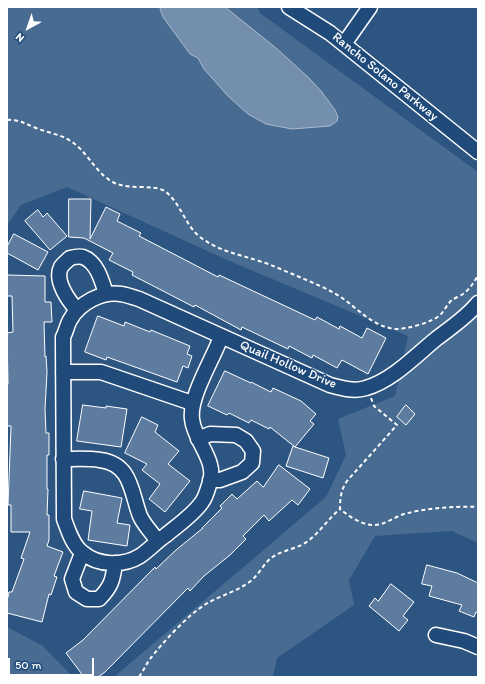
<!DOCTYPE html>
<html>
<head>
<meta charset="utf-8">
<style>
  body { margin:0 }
  #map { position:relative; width:485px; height:684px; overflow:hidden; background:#2c5582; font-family:Itim,sans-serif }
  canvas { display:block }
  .frame { position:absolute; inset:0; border:8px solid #fff; pointer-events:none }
  .north { position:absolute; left:8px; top:8px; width:40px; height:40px; -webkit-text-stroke:3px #1f4a7a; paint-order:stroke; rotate:220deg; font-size:11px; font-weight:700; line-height:16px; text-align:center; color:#fff }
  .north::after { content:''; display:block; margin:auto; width:14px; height:18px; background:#fff; clip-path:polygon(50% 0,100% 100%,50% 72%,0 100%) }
  .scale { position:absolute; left:8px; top:658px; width:86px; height:18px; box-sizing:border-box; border:2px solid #fff; border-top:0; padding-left:5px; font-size:12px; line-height:14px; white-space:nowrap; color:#fff; -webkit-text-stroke:3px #1f4a7a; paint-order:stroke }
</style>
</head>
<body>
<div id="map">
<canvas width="485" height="684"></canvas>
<div class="frame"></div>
<div class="north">N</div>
<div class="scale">50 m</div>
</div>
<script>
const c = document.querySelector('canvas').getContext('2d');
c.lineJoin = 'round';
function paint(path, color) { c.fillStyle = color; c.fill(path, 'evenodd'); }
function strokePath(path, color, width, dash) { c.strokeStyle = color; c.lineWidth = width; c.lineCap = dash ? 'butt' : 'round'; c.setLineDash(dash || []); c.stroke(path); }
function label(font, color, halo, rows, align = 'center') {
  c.font = font + ' Itim,sans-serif'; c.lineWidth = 3; c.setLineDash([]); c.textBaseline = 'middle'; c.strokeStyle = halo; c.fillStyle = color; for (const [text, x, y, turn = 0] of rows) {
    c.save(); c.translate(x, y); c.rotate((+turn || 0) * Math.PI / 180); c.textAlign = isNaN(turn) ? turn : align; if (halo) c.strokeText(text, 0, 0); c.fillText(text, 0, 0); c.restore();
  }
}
paint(new Path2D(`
  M7 7H257L260 13 478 172V543L452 531 375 536 349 580 354 605 277 658 273 677H114L326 497 346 455 338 419 395 396 408 336 227 260 67 187 21 205 7 225Z
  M7 627 43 646 73 677H7Z`), '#486b92');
const water = new Path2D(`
  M160 7H225L276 48 309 78 321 91 335 110 338 117 337 121 330 126 292 129 266 124 248 114 228 96 204 69 198 58 190 54 163 17Z`);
paint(water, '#748fad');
strokePath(water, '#acbcce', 1);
const building = new Path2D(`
  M69 199H91L90 239 106 207 120 214 117 221 141 233 139 236 218 277 219 275 315 320 317 317 339 329 340 326 362 338 367 328 386 338 368 374 342 360 337 368 313 355 312 358 289 346 288 349 242 327 241 330 195 305 194 307 132 275 133 272 109 260 113 253 84 238 69 237Z
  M38 210 43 217 47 213 67 236 50 250 25 221Z
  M14 234 48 252 38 270 7 253V247Z
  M7 275 45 276V302H51L52 322H44L45 357 46 356 47 372 45 409 46 433H49V455H47V489H48L47 515H49V540L47 546 63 552 54 576 57 577 51 595 49 594 42 622 7 613V601L9 592H12L24 559 21 558 30 532H11V505H8L11 426H7V384H8L7 333 13 332 12 296H7Z
  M98 316 124 326 125 322 150 332 151 330 190 346 187 354 192 356 188 368 183 366 177 382 107 357 106 360 85 352Z
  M225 371 251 383V382L271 392 273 388 301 401 316 414 310 421 314 424 295 447 329 458 323 478 286 466 293 446 295 447 270 427 269 429 251 420 249 423 229 413 227 415 208 406Z
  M83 405 106 408V406L127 409 121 447 77 441Z
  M406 405 415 414 406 425 397 417Z
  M142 417 158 425 155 432 179 451 168 464 190 481 165 512 149 499 160 484 142 470 147 464 125 453Z
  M279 465 310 489 298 505 292 500 269 521 264 515 243 536 246 539 230 555 204 576 190 591 188 588 105 672 98 677H84L66 653 83 640 155 567 156 569 176 550 203 528H202L222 508 220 506 232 494 237 499 257 481 263 487Z
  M84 491 122 498 117 523 130 525 127 546 88 540 92 511 80 509Z
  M427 565 457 573 478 583V613L476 612 474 617 459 611 462 605 429 596 432 586 422 584Z
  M391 584 414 602 403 616 408 620 399 631 369 606 375 598 378 601Z`);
paint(building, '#5e7c9f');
strokePath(building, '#fff', 1);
const minor = new Path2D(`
  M289 7 330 33 478 152
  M344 44 370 7
  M77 310C69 301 54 281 61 267 63 264 67 261 70 258 74 257 79 256 83 257 97 262 102 281 106 294
  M221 337C213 359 189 397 192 419 194 441 217 460 210 482 208 488 206 497 202 502 193 515 178 525 166 535 157 541 149 550 140 556 124 566 98 566 83 553 73 546 68 530 64 519L63 337C66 332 67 325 70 320 79 303 102 291 121 294 127 295 133 297 139 299L330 385C341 388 354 392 366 388 393 380 415 356 436 339 450 328 467 317 478 303
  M63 372H101L192 403
  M198 439 210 434 236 435 246 441 253 451 252 463 242 472 220 480H210
  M63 459C75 459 88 458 100 460 132 464 131 493 140 516 144 525 152 533 158 541
  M82 553 72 579 76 592 87 599H99C111 587 113 580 115 563
  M436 635 464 641 478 647`);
strokePath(minor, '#fff', 17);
strokePath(new Path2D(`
  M7 120C18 119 26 124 36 128 48 133 61 134 72 142 86 151 94 169 108 179 126 193 153 182 166 192 181 204 185 225 200 237 220 252 239 254 262 262 273 265 284 271 295 275 308 281 322 286 334 293 355 304 370 327 396 329 407 329 430 323 439 316 444 312 447 304 452 300 455 298 460 296 463 294 470 289 473 283 478 276
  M371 398 374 406 397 425 347 481C341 490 340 498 340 509 349 516 360 524 372 525 384 526 394 517 404 514 427 508 454 506 478 507
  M139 677C143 671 146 665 150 659 163 642 188 615 206 604 221 595 239 591 252 580 259 574 263 565 270 559 280 550 296 550 308 541 320 532 328 519 340 509`), '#fff', 2, [4, 3]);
strokePath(minor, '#1f4a7a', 14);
label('13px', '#fff', '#1f4a7a', [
  ["Rancho Solano Parkway",385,77,39],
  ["Quail Hollow Drive",288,365,23]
]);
</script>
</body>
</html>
